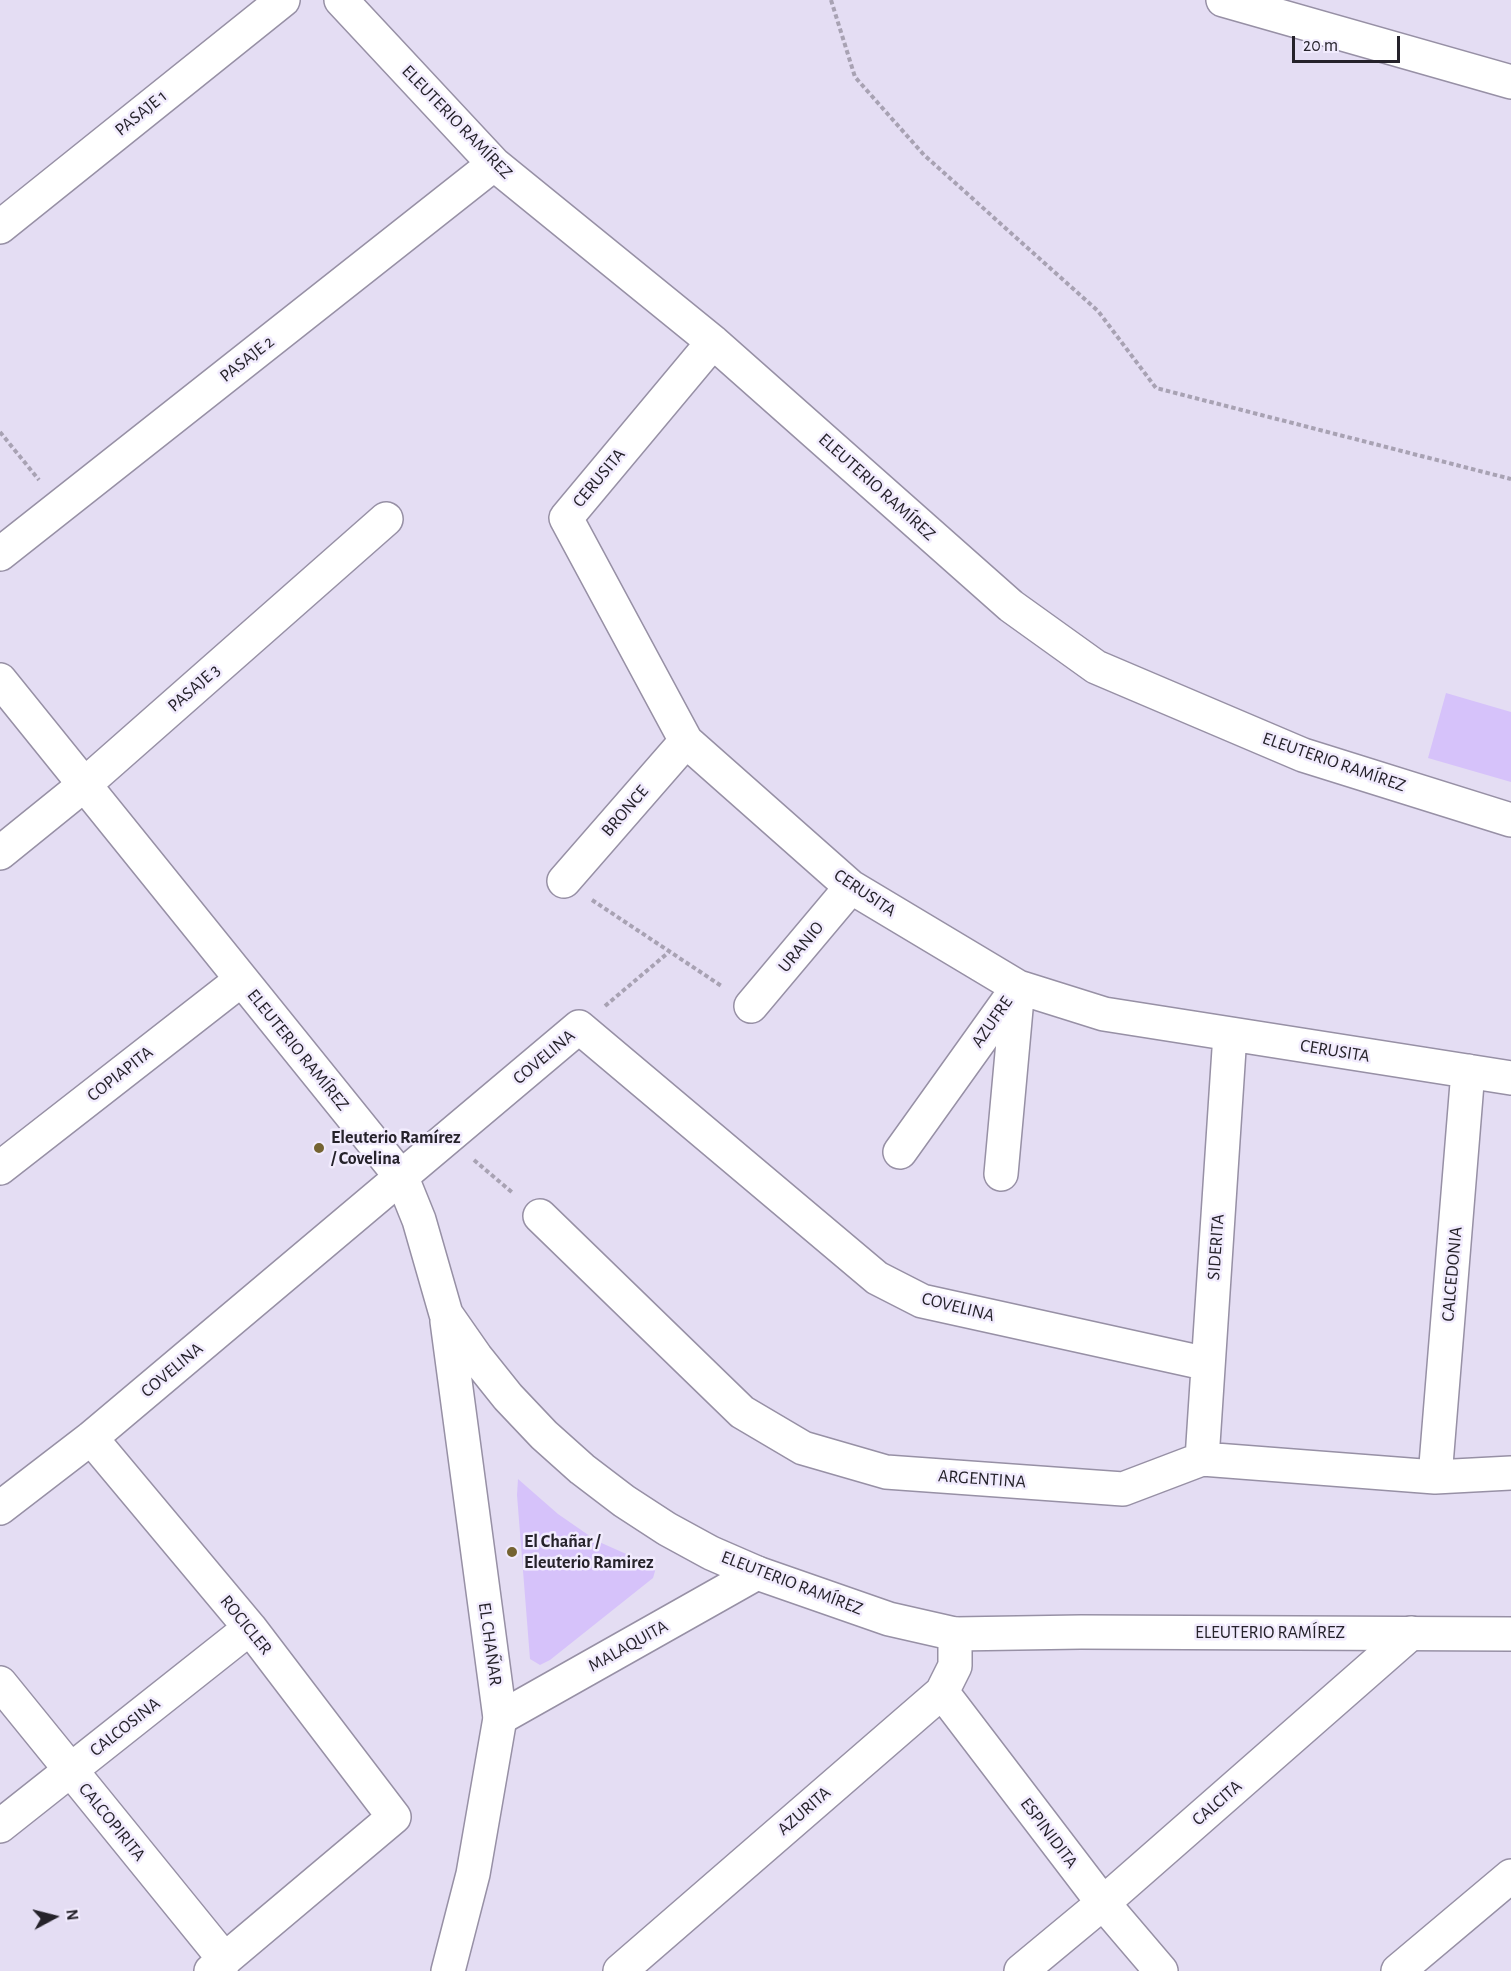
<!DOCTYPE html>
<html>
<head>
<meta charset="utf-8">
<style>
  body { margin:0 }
  #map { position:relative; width:1511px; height:1971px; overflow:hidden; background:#e4ddf3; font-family:"Alegreya Sans",sans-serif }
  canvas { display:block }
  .north { position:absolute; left:24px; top:1887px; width:60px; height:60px; -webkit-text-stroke:4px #f1ebfd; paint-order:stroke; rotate:83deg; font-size:16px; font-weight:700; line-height:24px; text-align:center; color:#25222a }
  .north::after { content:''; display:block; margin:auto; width:21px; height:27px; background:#25222a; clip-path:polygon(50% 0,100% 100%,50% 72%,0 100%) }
  .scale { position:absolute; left:1292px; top:36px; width:108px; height:27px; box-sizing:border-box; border:3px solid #25222a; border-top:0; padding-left:8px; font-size:18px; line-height:21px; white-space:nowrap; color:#25222a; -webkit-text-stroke:4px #f1ebfd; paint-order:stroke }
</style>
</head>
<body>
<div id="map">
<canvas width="1511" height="1971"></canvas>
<div class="north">N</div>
<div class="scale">20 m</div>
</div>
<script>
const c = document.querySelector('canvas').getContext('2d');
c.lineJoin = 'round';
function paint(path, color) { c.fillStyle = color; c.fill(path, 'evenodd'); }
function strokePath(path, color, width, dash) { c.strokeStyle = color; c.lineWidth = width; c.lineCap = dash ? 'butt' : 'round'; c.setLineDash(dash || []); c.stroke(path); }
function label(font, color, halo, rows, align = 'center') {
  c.font = font + ' "Alegreya Sans",sans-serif'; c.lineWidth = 5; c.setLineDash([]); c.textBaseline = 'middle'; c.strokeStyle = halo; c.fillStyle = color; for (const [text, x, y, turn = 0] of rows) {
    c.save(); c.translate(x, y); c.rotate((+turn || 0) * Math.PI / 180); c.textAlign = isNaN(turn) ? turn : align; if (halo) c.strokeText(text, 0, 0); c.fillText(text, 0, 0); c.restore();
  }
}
paint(new Path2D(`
  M1446 693 1511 712V782L1428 758Z
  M518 1479 558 1514 597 1541 651 1565 655 1571 653 1578 550 1660 540 1665 530 1659 517 1495Z`), '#d6c2fa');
const street = new Path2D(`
  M341 0 494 164 713 342 1011 606 1096 667 1303 755 1511 820
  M1223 0 1511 82
  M0 227 283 0
  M713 342 566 518 686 741 851 887 1018 987 1104 1014 1511 1078
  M0 554 494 164
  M0 853 84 785 386 519
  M564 881 686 741
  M751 1006 851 887
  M900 1152 1018 987
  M0 1168 241 980
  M1001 1174 1018 987
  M540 1216 742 1412 803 1448 886 1472 1123 1489 1202 1459 1435 1477 1511 1473
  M91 1438 250 1628 394 1817 211 1971
  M1202 1459 1230 1034
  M1435 1477 1468 1071
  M0 1508 91 1438 579 1027 877 1278 922 1301 1208 1364
  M0 1683 225 1960
  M942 1692 1103 1903 1161 1971
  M500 1718 757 1573
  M0 1826 250 1628
  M620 1971 942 1692 955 1666V1634
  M1021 1971 1103 1903 1411 1633
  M1398 1971 1511 1876`);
const secondary = new Path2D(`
  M0 680 402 1178 419 1220 446 1314 476 1357 508 1397 544 1435 582 1469 624 1501 667 1529 711 1553 757 1573 889 1619 955 1634 1081 1632 1511 1634
  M447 1321 500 1718 473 1874 448 1971`);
strokePath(street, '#9790a5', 36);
strokePath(secondary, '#9790a5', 36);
strokePath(new Path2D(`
  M831 0 855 77 924 155 1098 311 1156 388 1511 479
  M0 432 39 480
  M592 900 723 987
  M605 1006 669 952
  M474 1160 514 1194`), '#a8a2b3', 4, [4.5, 3]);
strokePath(street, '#fff', 33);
strokePath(secondary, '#fff', 33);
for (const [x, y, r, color] of [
  [319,1148,6,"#746331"],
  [512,1552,6,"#746331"]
]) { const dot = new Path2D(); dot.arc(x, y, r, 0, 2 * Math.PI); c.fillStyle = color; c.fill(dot); strokePath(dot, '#f1ebfd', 2); }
label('18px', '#25222a', '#f1ebfd', [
  ["PASAJE 1",141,113,-39],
  ["ELEUTERIO RAMÍREZ",457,122,46],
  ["PASAJE 2",247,359,-38],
  ["CERUSITA",599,478,-50],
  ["ELEUTERIO RAMÍREZ",877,487,42],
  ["PASAJE 3",194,688,-41],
  ["ELEUTERIO RAMÍREZ",1334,762,19],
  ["BRONCE",625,811,-49],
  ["CERUSITA",865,893,34],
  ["URANIO",801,947,-50],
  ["AZUFRE",992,1022,-55],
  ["ELEUTERIO RAMÍREZ",298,1050,51],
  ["CERUSITA",1335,1051,9],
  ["COVELINA",544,1057,-40],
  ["COPIAPITA",120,1074,-38],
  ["SIDERITA",1216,1247,-86],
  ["CALCEDONIA",1452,1274,-85],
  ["COVELINA",958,1307,14],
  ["COVELINA",172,1370,-40],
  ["ARGENTINA",982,1479,4],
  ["ELEUTERIO RAMÍREZ",792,1583,21],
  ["ROCICLER",246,1625,51],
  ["ELEUTERIO RAMÍREZ",1270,1633],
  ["EL CHAÑAR",490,1644,82],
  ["MALAQUITA",628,1646,-29],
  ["CALCOSINA",125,1727,-38],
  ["CALCITA",1217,1803,-41],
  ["AZURITA",804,1811,-41],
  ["CALCOPIRITA",112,1822,51],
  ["ESPINIDITA",1049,1833,53]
]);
label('bold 18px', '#25222a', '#f1ebfd', [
  ["Eleuterio Ramírez",331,1138],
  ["/ Covelina",331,1159],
  ["El Chañar /",524,1542],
  ["Eleuterio Ramirez",524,1563]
], 'left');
</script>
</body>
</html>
